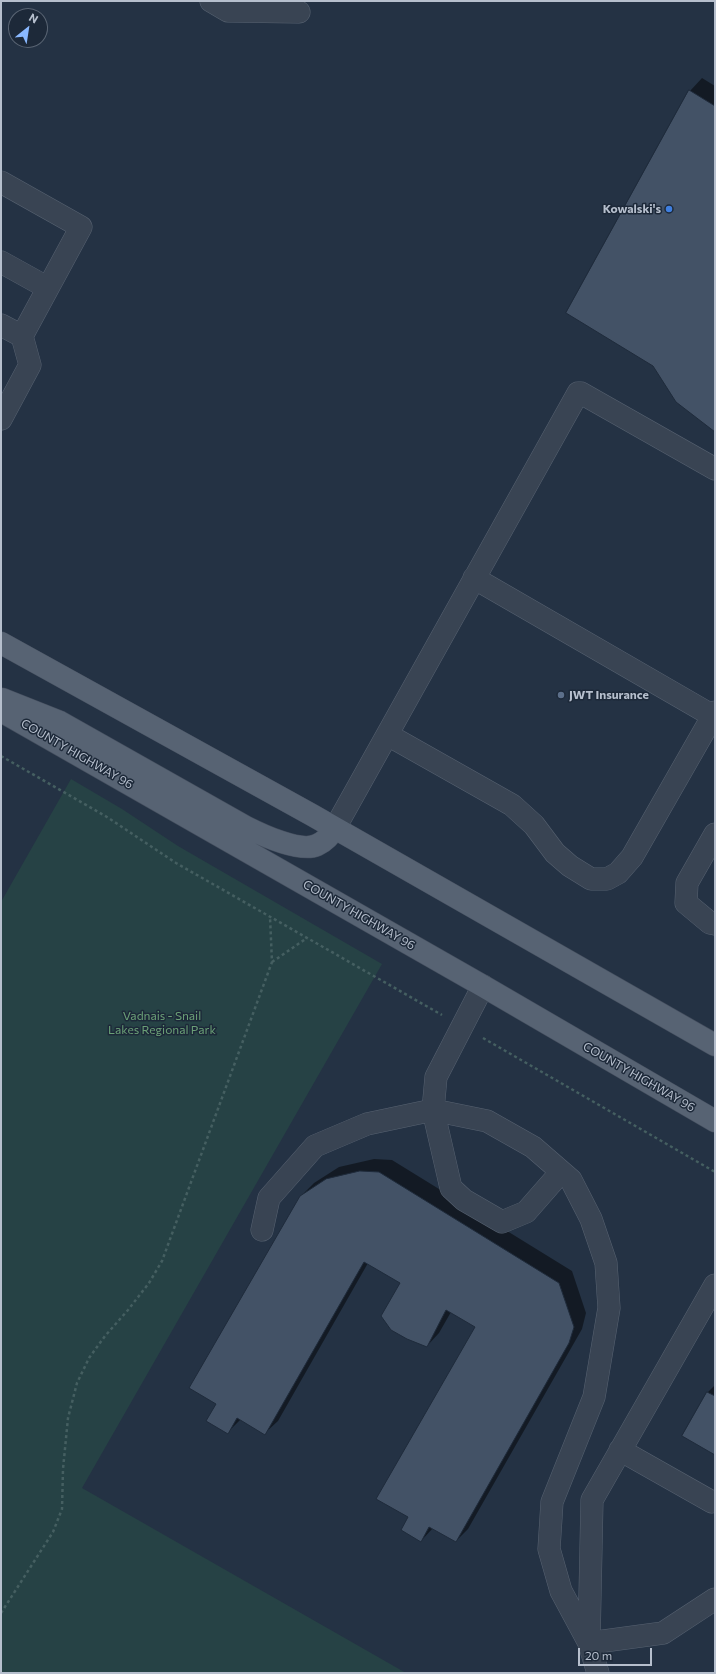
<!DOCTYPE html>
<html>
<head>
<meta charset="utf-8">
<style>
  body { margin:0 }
  #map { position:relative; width:716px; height:1674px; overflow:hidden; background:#243244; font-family:Commissioner,sans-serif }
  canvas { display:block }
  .frame { position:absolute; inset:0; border:2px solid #b6bfcd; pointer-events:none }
  .north { position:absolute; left:8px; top:8px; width:40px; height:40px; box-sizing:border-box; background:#1d2939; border:1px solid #5a6574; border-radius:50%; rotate:30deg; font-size:11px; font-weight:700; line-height:16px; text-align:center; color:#b6bfcd }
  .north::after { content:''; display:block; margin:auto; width:14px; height:18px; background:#89b8ff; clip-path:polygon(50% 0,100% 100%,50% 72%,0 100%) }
  .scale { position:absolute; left:578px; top:1648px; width:74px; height:18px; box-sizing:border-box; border:2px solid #b6bfcd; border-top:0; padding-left:5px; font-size:12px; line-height:14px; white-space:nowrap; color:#b6bfcd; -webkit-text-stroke:3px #1d2939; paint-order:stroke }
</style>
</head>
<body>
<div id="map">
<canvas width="716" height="1674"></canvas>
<div class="frame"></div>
<div class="north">N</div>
<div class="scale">20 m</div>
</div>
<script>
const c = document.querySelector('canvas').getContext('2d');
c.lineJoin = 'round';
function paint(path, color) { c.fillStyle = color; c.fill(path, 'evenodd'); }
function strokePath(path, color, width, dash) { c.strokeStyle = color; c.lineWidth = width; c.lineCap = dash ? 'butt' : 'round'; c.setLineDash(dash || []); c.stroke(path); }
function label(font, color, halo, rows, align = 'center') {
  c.font = font + ' Commissioner,sans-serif'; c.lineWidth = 3; c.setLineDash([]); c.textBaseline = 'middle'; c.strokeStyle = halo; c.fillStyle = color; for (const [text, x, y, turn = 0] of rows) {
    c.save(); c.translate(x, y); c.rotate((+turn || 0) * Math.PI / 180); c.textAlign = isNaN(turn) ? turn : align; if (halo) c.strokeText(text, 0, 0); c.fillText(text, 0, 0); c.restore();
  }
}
paint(new Path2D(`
  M71 779 122 809 178 846 382 964 82 1488 406 1673H1V902Z`), '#264245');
paint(new Path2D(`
  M702 78 715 86V431L690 91Z
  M374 1159 392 1160 572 1271 586 1313 582 1329 468 1529 456 1541 433 1528 421 1541 410 1517 476 1326 451 1312 439 1333 427 1346 401 1282 368 1263 278 1421 265 1433 241 1419 228 1432 218 1404 301 1196 314 1183 339 1167Z
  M715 1385V1454L683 1435 708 1392Z`), '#0007');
const building = new Path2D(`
  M689 90 715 106V432L676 402 653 366 566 313Z
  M360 1171 379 1172 559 1283 574 1327 569 1343 456 1542 429 1527 421 1542 401 1530 408 1517 376 1499 475 1327 446 1310 427 1347 407 1339 391 1330 381 1316 400 1283 364 1262 265 1435 237 1418 228 1434 206 1421 216 1404 189 1388 300 1196 326 1179Z
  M707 1392 715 1396V1455L682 1436Z`);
paint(building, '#435266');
strokePath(building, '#1f2b3b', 1);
const minor = new Path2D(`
  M211 1 228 11 299 12
  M1 182 81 227 22 336 1 325
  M1 262 48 288
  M1 419 30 365 22 336
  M474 578 713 716
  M388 735 512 805 534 825 555 853 570 866 591 879H607L618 873 632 857 715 712
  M335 828 578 393H581L715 469
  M715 834 687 883 686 903 710 923 715 924
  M483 986 436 1077 433 1110 451 1188 464 1200 502 1222 526 1212 561 1172
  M262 1230 269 1198 315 1146 367 1124 433 1110 487 1121 533 1147 571 1180 591 1219 606 1263 609 1308 594 1397 552 1502 549 1549 561 1591 589 1643 663 1633 715 1599
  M620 1450 712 1502
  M598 1673 589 1643 592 1500 715 1285`);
const major = new Path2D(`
  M1 643 312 815 715 1045
  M2 699 60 722 246 827C262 835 300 853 317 845 326 841 330 835 335 828
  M1 711 483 986 715 1121`);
strokePath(minor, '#576271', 23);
strokePath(major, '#434d5d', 23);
strokePath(new Path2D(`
  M1 756 107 817 176 863 442 1015
  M272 962 307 938
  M483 1038 715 1172
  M1 1613 53 1532 62 1509 63 1469 68 1418 77 1383 89 1358 105 1336 128 1310 149 1283 162 1261 272 962 270 917`), '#455f61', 2.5, [3, 3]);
strokePath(minor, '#394453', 22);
strokePath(major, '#576373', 22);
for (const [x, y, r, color] of [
  [669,209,4,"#3f7fe0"],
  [561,695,4,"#5c6f8a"]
]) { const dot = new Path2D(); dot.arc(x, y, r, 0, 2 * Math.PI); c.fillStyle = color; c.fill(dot); strokePath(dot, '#1d2939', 1.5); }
label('bold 12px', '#b6bfcd', '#1d2939', [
  ["Kowalski's",661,209],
  ["JWT Insurance",569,695,"left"]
], 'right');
label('12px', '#b6bfcd', '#1d2939', [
  ["COUNTY HIGHWAY 96",77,754,30],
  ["COUNTY HIGHWAY 96",359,915,30],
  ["COUNTY HIGHWAY 96",639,1077,30]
]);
label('12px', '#6ba077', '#1d2939', [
  ["Vadnais - Snail",162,1016],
  ["Lakes Regional Park",162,1030]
]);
</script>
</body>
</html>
